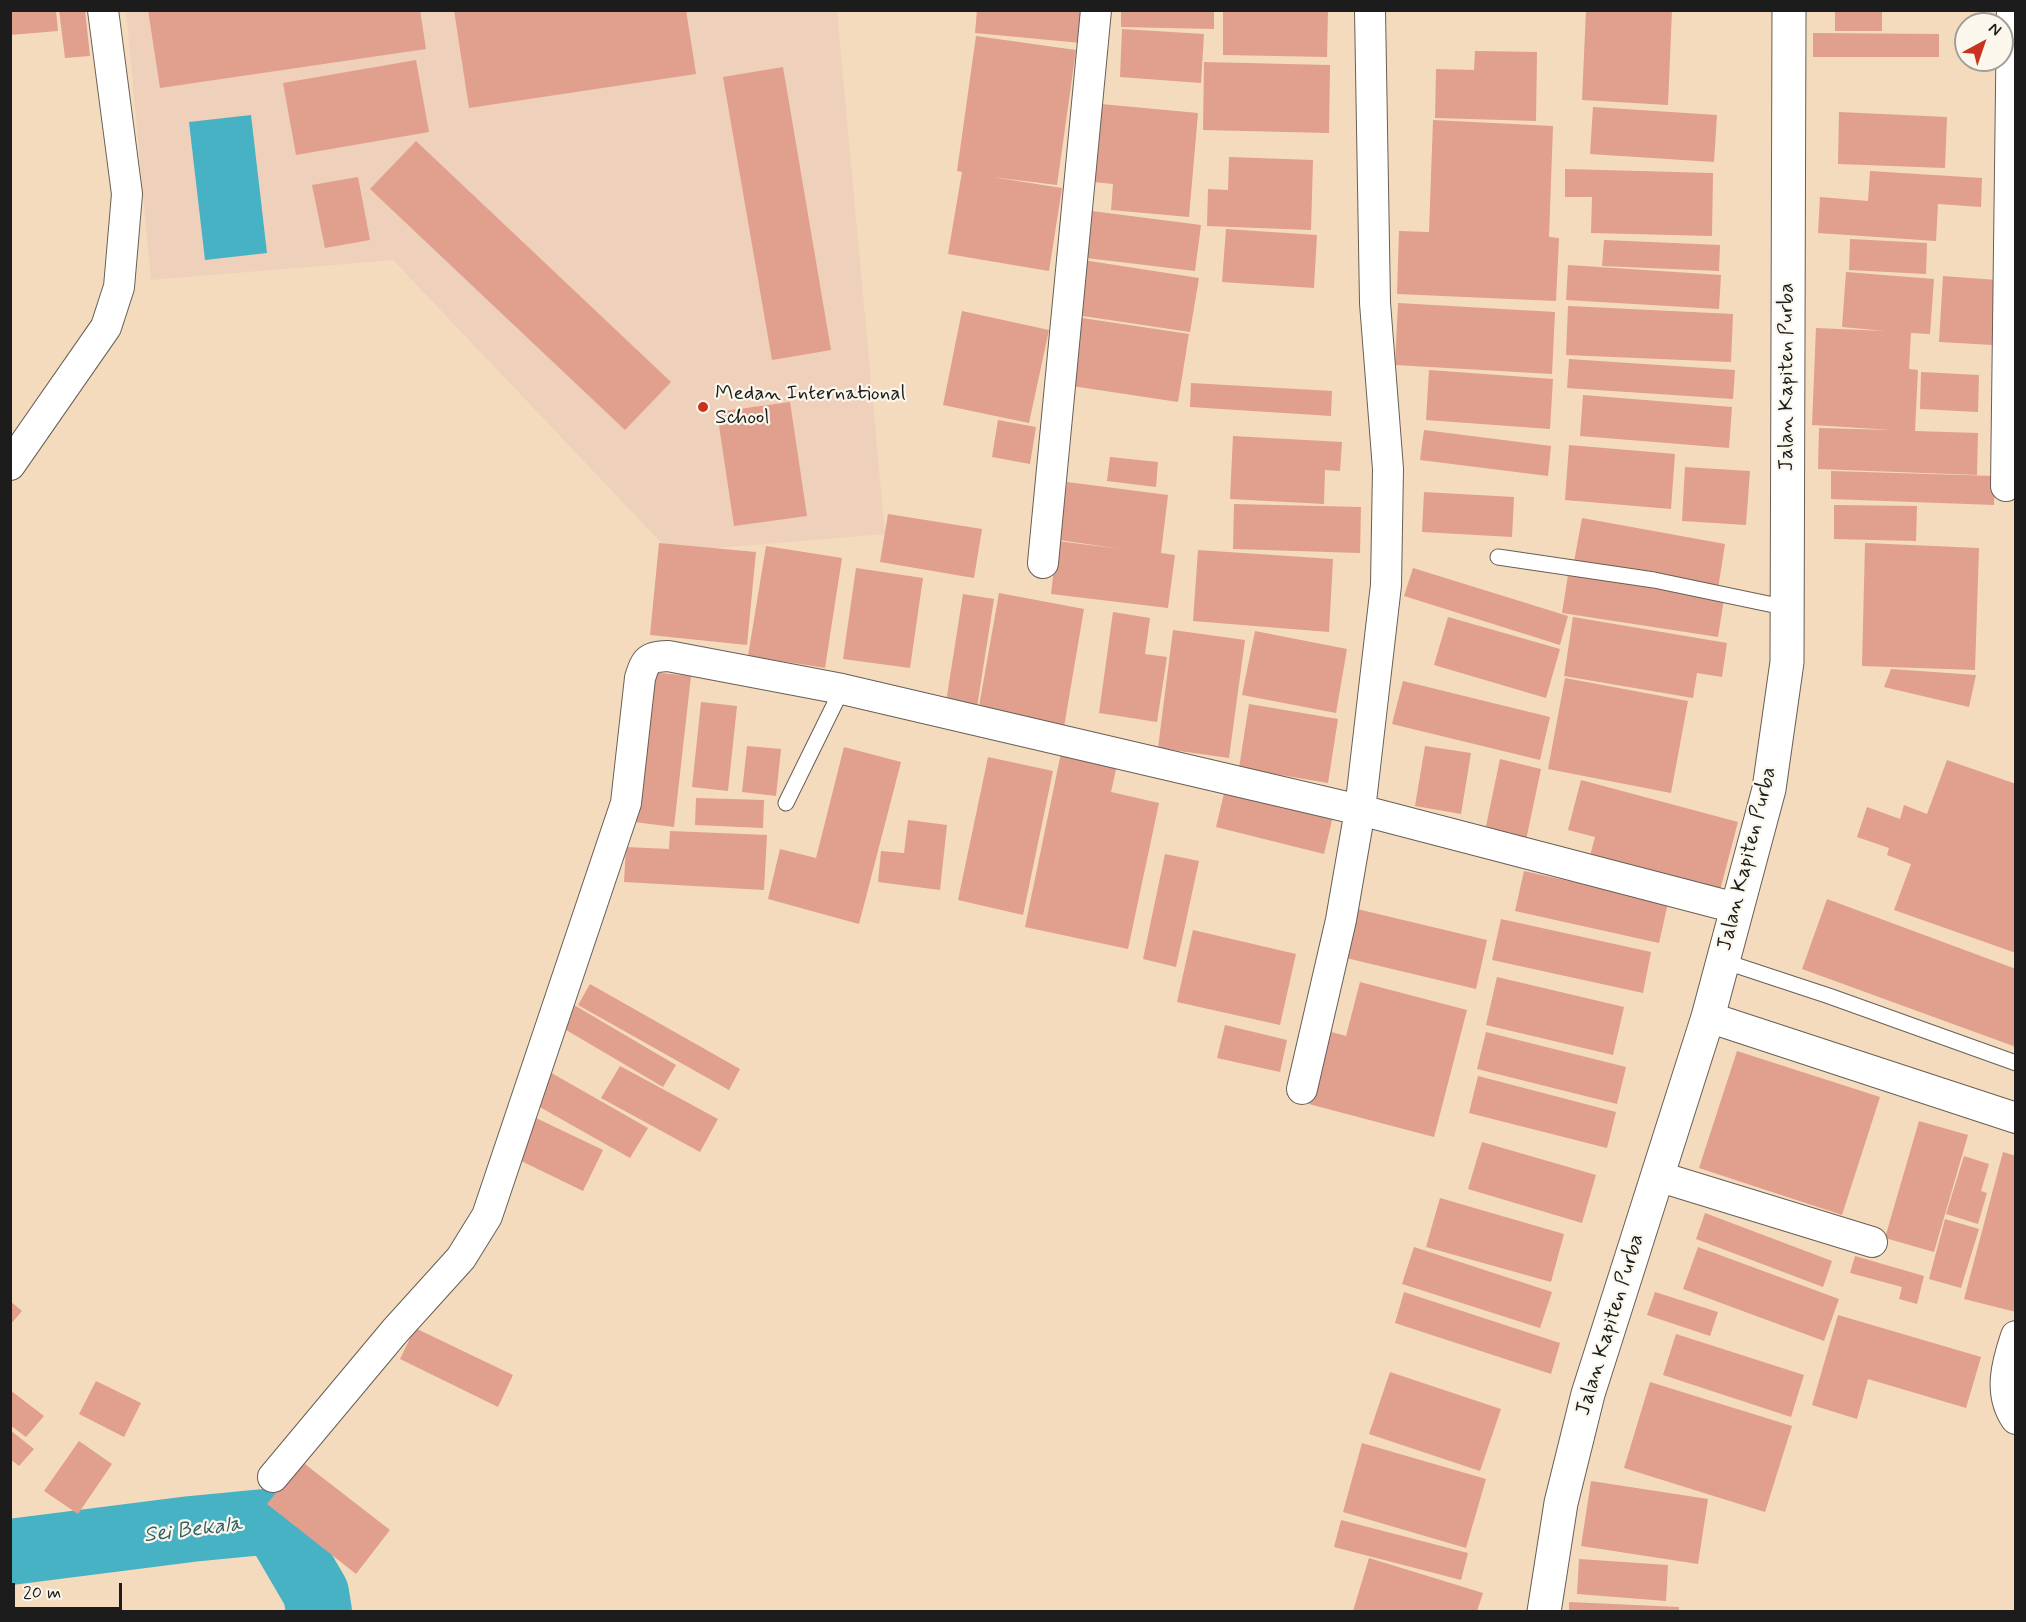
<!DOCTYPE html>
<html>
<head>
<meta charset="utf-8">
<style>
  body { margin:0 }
  #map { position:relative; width:2026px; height:1622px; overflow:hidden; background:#f4dbbe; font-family:Mynerve,sans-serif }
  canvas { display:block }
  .frame { position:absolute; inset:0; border:12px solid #1c1c1c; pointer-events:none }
  .north { position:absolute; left:1954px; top:12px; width:60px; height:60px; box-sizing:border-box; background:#fbf7ec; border:2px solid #a29f99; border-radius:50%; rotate:40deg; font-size:16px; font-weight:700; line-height:24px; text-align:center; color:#1c1c1c }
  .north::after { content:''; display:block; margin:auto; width:21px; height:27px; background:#c8321e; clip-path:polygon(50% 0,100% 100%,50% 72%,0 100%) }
  .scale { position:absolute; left:12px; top:1583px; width:110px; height:27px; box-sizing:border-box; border:3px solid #1c1c1c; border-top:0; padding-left:8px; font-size:18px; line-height:21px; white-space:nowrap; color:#1c1c1c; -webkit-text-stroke:4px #fbf7ec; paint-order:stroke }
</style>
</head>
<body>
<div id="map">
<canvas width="2026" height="1622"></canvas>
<div class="frame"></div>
<div class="north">N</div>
<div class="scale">20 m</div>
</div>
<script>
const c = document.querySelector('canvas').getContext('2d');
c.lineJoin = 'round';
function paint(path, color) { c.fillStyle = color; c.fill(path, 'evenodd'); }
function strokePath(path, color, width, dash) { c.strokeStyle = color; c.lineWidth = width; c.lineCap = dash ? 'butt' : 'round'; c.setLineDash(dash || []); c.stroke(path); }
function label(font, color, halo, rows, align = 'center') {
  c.font = font + ' Mynerve,sans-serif'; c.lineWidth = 4.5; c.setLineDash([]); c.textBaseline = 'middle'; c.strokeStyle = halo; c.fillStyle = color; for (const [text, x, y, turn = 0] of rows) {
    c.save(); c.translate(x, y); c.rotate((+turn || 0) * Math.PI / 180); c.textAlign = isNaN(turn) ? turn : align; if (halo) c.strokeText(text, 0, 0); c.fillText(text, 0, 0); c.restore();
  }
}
paint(new Path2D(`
  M126 11H837L885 534 670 552 393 260 151 280Z`), '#efd0bb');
paint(new Path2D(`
  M251 115 267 253 205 260 189 122Z`), '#46b2c3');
strokePath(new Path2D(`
  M10 1552 191 1529 274 1521 316 1593 319 1612`), '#46b2c3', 66);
paint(new Path2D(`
  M10 10H56L58 31 10 35Z
  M59 10H85L90 56 65 58Z
  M148 10H420L426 49 160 88Z
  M454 10H686L696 74 469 108Z
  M977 10H1084L1081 43 975 33Z
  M1121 10H1214V29L1121 27Z
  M1223 10H1328L1327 57 1223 55Z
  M1586 10H1672L1668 105 1582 100Z
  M1835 10H1882V31H1835Z
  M1122 29 1204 34 1201 83 1120 77Z
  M1813 33 1939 34V57H1813Z
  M976 36 1076 50 1057 185 992 177 1062 188 1049 271 948 254 962 172 957 171Z
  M1475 51 1537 52 1536 121 1435 118 1436 69 1474 70Z
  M416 60 429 132 296 155 283 83Z
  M1204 62 1330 65 1329 133 1203 130Z
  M783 67 831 350 772 360 723 77Z
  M1101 104 1198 113 1189 217 1111 210 1113 184 1093 182Z
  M1593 107 1717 115 1714 162 1590 154Z
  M1839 112 1947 117 1945 168 1838 164Z
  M1433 120 1553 126 1549 237 1559 238 1556 301 1397 294 1399 231 1429 232Z
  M416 141 671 382 625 430 370 189Z
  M1229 157 1313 160 1311 230 1207 226 1208 189 1228 190Z
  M1565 169 1713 173 1712 236 1591 233 1592 197H1565Z
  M1870 171 1982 178 1981 207 1938 204 1936 241 1818 233 1820 197 1868 201Z
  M358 177 370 240 325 248 312 185Z
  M1084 210 1201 225 1195 271 1078 257Z
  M1226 229 1317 235 1314 288 1222 282Z
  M1850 239 1927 243 1926 274 1849 270Z
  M1604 240 1720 245 1719 271 1602 266Z
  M1083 260 1199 278 1190 332 1076 315Z
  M1568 265 1721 275 1719 309 1566 300Z
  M1846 272 1934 279 1930 334 1911 333 1909 369 1918 370 1915 431 1978 433 1977 475 1818 469 1819 428 1893 430 1812 425 1816 328 1885 331 1842 327Z
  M1943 276 1997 280 1993 345 1939 342Z
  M1398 303 1555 312 1552 374 1395 365Z
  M1568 306 1733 314 1731 362 1566 355Z
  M962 311 1049 330 1029 423 943 405Z
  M1082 318 1189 334 1178 402 1072 386Z
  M1569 359 1735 370 1733 399 1567 388Z
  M1429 370 1553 379 1550 429 1426 420Z
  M1921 372 1979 375 1978 412 1920 409Z
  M1191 383 1332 391 1331 416 1190 407Z
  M1583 395 1732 407 1729 448 1580 436Z
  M790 402 807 516 734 526 717 412Z
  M998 420 1036 427 1030 464 992 457Z
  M1424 430 1551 446 1548 476 1420 460Z
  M1233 436 1342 442 1340 471 1325 470 1324 504 1230 499Z
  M1569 445 1675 454 1671 509 1565 500Z
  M1110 457 1158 462 1156 487 1107 481Z
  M1685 467 1750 471 1746 525 1682 521Z
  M1831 471 1995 476 1994 505 1831 499Z
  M1067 482 1168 495 1161 553 1175 555 1168 608 1051 594 1057 541 1121 549 1059 540Z
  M1424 492 1514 497 1512 537 1422 532Z
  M1234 504 1361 507 1360 553 1233 549Z
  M1834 505 1917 506 1916 541 1834 539Z
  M888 514 982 529 974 578 880 562Z
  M1582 518 1725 544 1718 589 1574 562Z
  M659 543 756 552 747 645 650 635Z
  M1865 543 1979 548 1975 670 1862 666Z
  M766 546 842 558 825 668 748 656Z
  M1198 550 1333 559 1329 632 1193 621Z
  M856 568 923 578 910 668 843 659Z
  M1413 568 1568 616 1560 645 1404 596Z
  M1568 575 1724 599 1718 637 1562 613Z
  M999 593 1084 609 1064 727 978 712Z
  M963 594 994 599 977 707 946 702Z
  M1113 612 1150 618 1145 654 1167 657 1157 722 1099 713Z
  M1448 617 1560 649 1546 698 1434 665Z
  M1573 617 1727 643 1722 677 1697 673 1693 698 1564 676Z
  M1173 630 1245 640 1229 758 1158 748Z
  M1255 631 1347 649 1336 713 1242 695Z
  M1891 669 1976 675 1969 707 1884 687Z
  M651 672 691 676 674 827 634 822Z
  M1565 678 1688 701 1671 793 1548 769Z
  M1403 681 1550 717 1540 760 1392 724Z
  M701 702 737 706 728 791 692 787Z
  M1249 704 1338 719 1328 783 1239 768Z
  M747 746 781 749 776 796 742 792Z
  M1425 746 1471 753 1461 814 1415 806Z
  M844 747 901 762 859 924 768 899 780 849 816 858Z
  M1061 753 1117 765 1111 792 1159 803 1128 949 1025 927Z
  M988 757 1053 771 1023 915 958 900Z
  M1500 759 1541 769 1526 840 1485 831Z
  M1947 760 2016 784V953L1894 910 1911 864 1887 855 1889 848 1857 837 1867 807 1900 819 1904 805 1927 814Z
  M1581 780 1738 822 1718 898 1588 863 1595 837 1568 830Z
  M1225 789 1333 816 1324 854 1216 827Z
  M696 798 764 800 763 828 695 825Z
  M908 820 947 825 940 890 878 882 881 851 904 853Z
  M670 831 767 835 764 890 624 882 626 847 669 849Z
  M1165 854 1199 861 1176 967 1143 959Z
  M1524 871 1668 903 1659 943 1515 911Z
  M1827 899 2016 969V1047L1802 969Z
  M1357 909 1487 940 1476 989 1346 958Z
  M1501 919 1651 952 1643 993 1492 960Z
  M1193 930 1296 954 1280 1025 1177 1002Z
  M1497 977 1624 1007 1613 1055 1486 1025Z
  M1360 982 1467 1010 1434 1137 1305 1103 1324 1030 1346 1036Z
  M590 984 740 1069 729 1090 578 1005Z
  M574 1005 676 1065 663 1087 561 1027Z
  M1225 1025 1287 1040 1280 1072 1217 1058Z
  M1486 1032 1626 1067 1617 1104 1477 1069Z
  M1737 1051 1880 1097 1842 1215 1699 1168Z
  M620 1066 718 1119 700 1152 601 1098Z
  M548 1071 648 1128 630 1158 531 1102Z
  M1478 1076 1616 1112 1607 1148 1469 1113Z
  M534 1117 603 1150 583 1191 515 1158Z
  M1919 1121 1968 1135 1934 1252 1885 1238Z
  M1482 1142 1596 1175 1582 1223 1468 1189Z
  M2003 1152 2016 1156V1312L1964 1299Z
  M1964 1156 1989 1164 1981 1191 1987 1193 1978 1224 1946 1214Z
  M1440 1198 1564 1234 1551 1282 1426 1247Z
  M1705 1213 1832 1261 1823 1287 1696 1239Z
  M1945 1219 1979 1229 1961 1288 1929 1279Z
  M1414 1247 1552 1292 1540 1328 1402 1284Z
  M1698 1247 1839 1299 1824 1341 1683 1289Z
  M1855 1256 1924 1276 1917 1304 1899 1299 1902 1287 1850 1273Z
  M1404 1292 1560 1343 1551 1374 1395 1323Z
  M1655 1292 1718 1312 1710 1336 1647 1315Z
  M10 1301 22 1311 10 1325Z
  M1838 1315 1981 1357 1966 1408 1868 1379 1857 1419 1812 1405Z
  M415 1328 513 1375 498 1407 400 1359Z
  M1676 1334 1804 1375 1791 1417 1663 1375Z
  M1390 1372 1501 1409 1480 1471 1369 1434Z
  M96 1381 141 1403 124 1437 79 1414Z
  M1650 1382 1792 1426 1765 1512 1624 1468Z
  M10 1390 44 1416 26 1437 10 1425Z
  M10 1430 34 1449 19 1466 10 1459Z
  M79 1441 112 1464 78 1514 44 1491Z
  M1362 1443 1486 1479 1466 1548 1343 1512Z
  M301 1461 390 1530 356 1574 267 1504Z
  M1591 1481 1708 1499 1698 1564 1581 1546Z
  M1341 1520 1468 1553 1461 1580 1334 1547Z
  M1369 1558 1483 1593 1477 1611H1353Z
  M1579 1559 1668 1565 1666 1601 1577 1594Z
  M1569 1602 1679 1607V1611H1569Z`), '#e19f8e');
const service = new Path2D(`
  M1498 557 1654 580 1788 608
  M786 803 842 689
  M1723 961 1829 996 2016 1063`);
const minor = new Path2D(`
  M10 465 106 327 119 287 127 194 103 10
  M2006 486 2012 10
  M1043 563 1096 10
  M1708 1017 2016 1118
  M1302 1089 1341 920 1360 810 1386 585 1388 469 1375 303 1370 10
  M1657 1176 1872 1242
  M2016 1336C2007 1363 1998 1393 2016 1419
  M273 1477 395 1331 461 1258 487 1216 626 803 640 678C646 659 648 657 668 656L842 689 1360 810 1736 908`);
const tertiary = new Path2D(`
  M1544 1612 1561 1503 1588 1394 1708 1017 1769 789 1787 662 1789 10`);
strokePath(service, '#685f55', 17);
strokePath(minor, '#685f55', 32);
strokePath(tertiary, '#685f55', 35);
strokePath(service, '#fff', 15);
strokePath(minor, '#fff', 30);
strokePath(tertiary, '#fff', 33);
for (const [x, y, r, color] of [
  [703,407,6,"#c8321e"]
]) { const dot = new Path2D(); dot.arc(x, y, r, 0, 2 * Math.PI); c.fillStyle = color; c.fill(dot); strokePath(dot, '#fbf7ec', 2); }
label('21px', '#1c1c1c', '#fbf7ec', [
  ["Jalan Kapiten Purba",1788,377,-90],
  ["Jalan Kapiten Purba",1748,859,-76],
  ["Jalan Kapiten Purba",1611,1325,-73]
]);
label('21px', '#1c1c1c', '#fbf7ec', [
  ["Medan International",715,395],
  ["School",715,419]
], 'left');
label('italic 22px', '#2f6067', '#fbf7ec', [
  ["Sei Bekala",193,1531,-7]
]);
</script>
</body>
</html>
